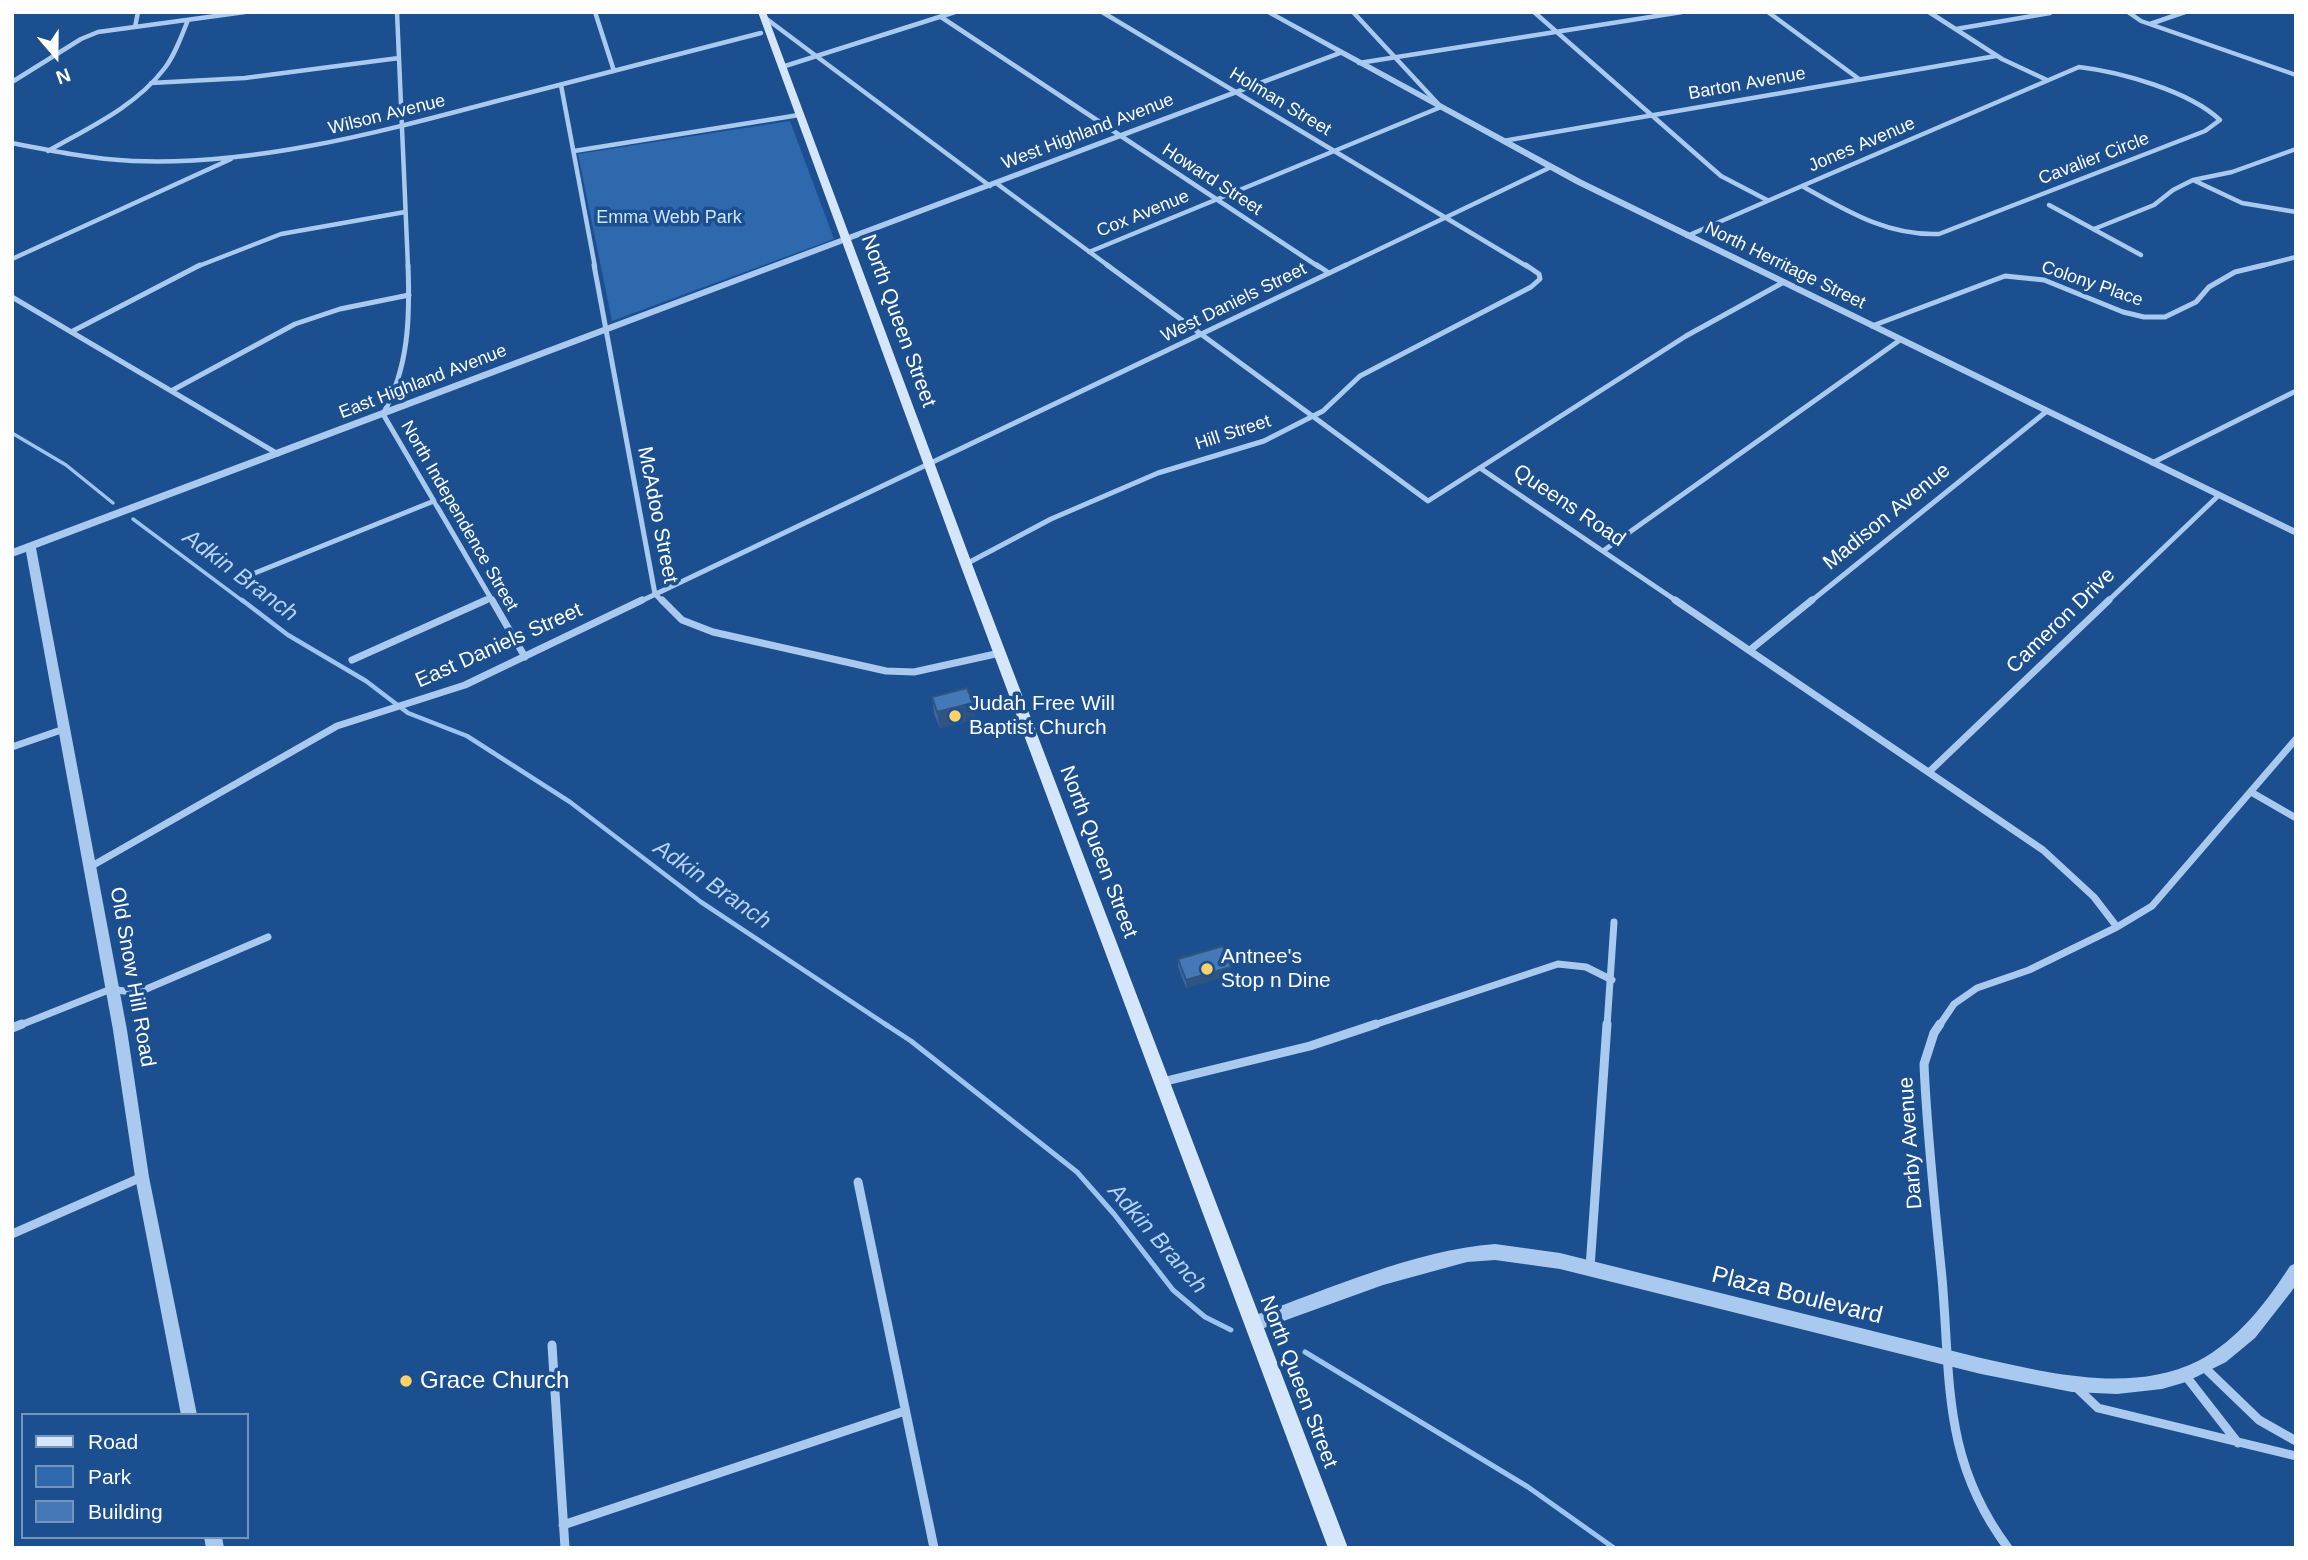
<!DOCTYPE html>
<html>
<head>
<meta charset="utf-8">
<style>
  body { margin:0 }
  #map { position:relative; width:2308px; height:1560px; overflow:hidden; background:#1b4f8f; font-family:Arial,sans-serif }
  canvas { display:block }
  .frame { position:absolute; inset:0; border:14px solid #fff; pointer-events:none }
  .legend { position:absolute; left:21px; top:1413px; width:228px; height:126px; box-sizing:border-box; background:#1b4f8f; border:2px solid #7695bc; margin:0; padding:9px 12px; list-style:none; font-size:21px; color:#fff }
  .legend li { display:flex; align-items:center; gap:14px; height:35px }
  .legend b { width:35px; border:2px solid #7695bc }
  .north { position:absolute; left:21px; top:21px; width:70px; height:70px; -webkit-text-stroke:5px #1b4f8f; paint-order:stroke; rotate:160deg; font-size:19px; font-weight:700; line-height:28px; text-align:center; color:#fff }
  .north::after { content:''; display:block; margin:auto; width:24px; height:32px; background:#fff; clip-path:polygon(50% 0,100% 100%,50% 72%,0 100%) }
</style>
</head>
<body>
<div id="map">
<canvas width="2308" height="1560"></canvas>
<div class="frame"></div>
<ul class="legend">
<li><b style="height:9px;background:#d6e6fa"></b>Road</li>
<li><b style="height:19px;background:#2e69ad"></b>Park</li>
<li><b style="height:19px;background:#4478b7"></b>Building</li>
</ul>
<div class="north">N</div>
</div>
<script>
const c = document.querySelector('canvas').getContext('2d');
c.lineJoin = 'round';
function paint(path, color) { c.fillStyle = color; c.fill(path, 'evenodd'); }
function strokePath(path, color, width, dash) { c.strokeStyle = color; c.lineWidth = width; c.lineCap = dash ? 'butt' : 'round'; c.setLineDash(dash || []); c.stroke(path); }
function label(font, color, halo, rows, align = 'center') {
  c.font = font + ' Arial,sans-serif'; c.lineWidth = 7; c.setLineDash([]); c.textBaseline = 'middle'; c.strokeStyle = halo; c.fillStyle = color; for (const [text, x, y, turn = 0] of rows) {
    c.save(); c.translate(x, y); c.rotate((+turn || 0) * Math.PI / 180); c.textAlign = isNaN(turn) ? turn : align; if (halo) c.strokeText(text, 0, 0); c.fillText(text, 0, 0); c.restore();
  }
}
paint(new Path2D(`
  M790 121 834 239 612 321 578 154Z`), '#2e69ad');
strokePath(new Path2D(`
  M12 433 66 465 113 503
  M133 519 244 602`), '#9cc4f0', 3.5);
strokePath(new Path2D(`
  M242 600 288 635 366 681 408 713 467 736 570 802 701 902 888 1026`), '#9cc4f0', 4.5);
strokePath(new Path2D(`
  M885 1024 911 1041 1077 1172 1114 1214 1173 1290 1205 1317 1231 1330
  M1305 1352 1528 1487 1614 1548`), '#9cc4f0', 5);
strokePath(new Path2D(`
  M397 12 408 267
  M595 12 614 71
  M1102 12 1528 267
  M1534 12 1721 176 1767 200
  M1768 12 1859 79
  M1929 12 2002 59 2047 80
  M2128 12 2141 21 2296 75
  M764 17 990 186
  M941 17 1319 267
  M2150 24 2185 12
  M135 27 138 12
  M1956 29 2050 13
  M1359 63 1682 12
  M782 67 955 12
  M2079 67C2121 72 2189 91 2220 120L2205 131 1939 234C1887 236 1847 211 1802 186Z
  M12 82 81 39 98 32 245 12
  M151 83 245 78 399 58
  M561 85 595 267
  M1503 141 1996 56
  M12 143C52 151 92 159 133 161 255 166 376 133 493 102 583 79 672 56 761 33
  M48 151C88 128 135 107 164 69 175 55 181 37 188 20
  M574 151 799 115
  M2193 180 2242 203 2296 212
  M996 183 1110 267
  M2049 205 2141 255
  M2094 229 2154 205 2173 190 2193 180 2232 172 2296 149
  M1687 236 1802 186
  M1089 252 1441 107 1353 12
  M12 259 231 159
  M196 267 281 234 405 212
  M1342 267 1551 167
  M2257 267 2296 257`), '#a9c9ee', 4.5);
strokePath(new Path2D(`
  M408 265C410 317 409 367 383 414L493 602
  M594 265 655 594 663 602
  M1107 265 1428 501 1686 336 1784 282
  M1317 265 1329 273
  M12 297 278 454
  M1872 326 2005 276 2044 280 2123 312 2144 317H2165L2196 302 2209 287 2235 272 2264 265
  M71 332 200 265
  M171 391 295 324 340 309 409 295
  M2152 463 2296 391
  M1480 468 1678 602
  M1603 551 1900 340
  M966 564 1051 519 1158 473 1264 441 1323 411 1360 376 1531 287 1540 279 1539 274 1526 265
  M250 575 434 501
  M482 602 491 598
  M639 602 1346 265
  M1810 602 2047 411
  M2107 602 2218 496`), '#a9c9ee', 5);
strokePath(new Path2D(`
  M492 600 525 657
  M662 600 682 620 713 632 886 671 914 672 1000 653
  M1675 600 2043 850 2094 897 2117 927
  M1750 650 1812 600
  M352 660 486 600
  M12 747 64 729
  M1929 772 2109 600
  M2251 792 2296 818
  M90 867 337 726 465 685 642 600
  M18 1026 111 989 137 993 268 937
  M1371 1026 1558 964 1586 967 1612 980
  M1607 1026 1614 922
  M1939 1026 1954 1004 1977 988 2029 970 2117 927 2152 906 2296 739`), '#a9c9ee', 7);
strokePath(new Path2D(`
  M1940 1024 1934 1033 1924 1064C1927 1135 1935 1207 1942 1278 1951 1381 1942 1460 2008 1548
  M12 1028 22 1024
  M1162 1082 1310 1046 1376 1024
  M858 1182 934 1548
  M12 1234 142 1177
  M1590 1268 1607 1024
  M552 1345 565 1548
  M2204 1367 2259 1420 2296 1441
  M2185 1375 2238 1443
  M2076 1387 2098 1408 2296 1456
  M563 1525 905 1411`), '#a9c9ee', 9);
paint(new Path2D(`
  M1264 12H1273L1582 180 2296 529V536L1576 184 1341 55 36 548 127 1030 149 1177 197 1415H181L135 1177 113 1030 26 552 12 557V549L1336 52Z
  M1495 1244 1560 1253 1981 1358C2049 1373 2131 1394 2198 1361 2238 1340 2266 1303 2290 1266L2296 1263V1285L2291 1292 2255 1338 2226 1362 2186 1382 2162 1389 2117 1394 2072 1392 1981 1374 1560 1269 1495 1260 1467 1262 1383 1285 1253 1332 1247 1330 1245 1324 1247 1318 1253 1316C1329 1289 1415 1250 1495 1244Z
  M204 1537H222L224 1548H206Z`), '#a9c9ee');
paint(new Path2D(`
  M758 12H766L972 564 1348 1548H1328L960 564Z`), '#d6e6fa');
paint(new Path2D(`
  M932 697 973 703 975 719 940 728 934 714Z
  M1178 959 1230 975 1186 988 1178 967Z`), '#3a679d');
paint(new Path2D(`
  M973 703 975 719 940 728 937 712Z
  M1231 967 1230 975 1186 988V980Z`), '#305480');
const building = new Path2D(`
  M967 688 973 703 937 712 932 697Z
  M1223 946 1231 967 1186 980 1178 959Z`);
paint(building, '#4478b7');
strokePath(building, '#305480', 2);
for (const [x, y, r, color] of [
  [955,716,7,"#ffd166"],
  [1207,969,7,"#ffd166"],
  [406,1381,7,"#ffd166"]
]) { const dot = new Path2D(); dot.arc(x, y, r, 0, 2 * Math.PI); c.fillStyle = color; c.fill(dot); strokePath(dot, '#1b4f8f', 2.5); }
label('18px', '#fff', '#1b4f8f', [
  ["Barton Avenue",1747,84,-10],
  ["Holman Street",1280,102,31],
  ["Wilson Avenue",387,115,-14],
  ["West Highland Avenue",1088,132,-21],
  ["Jones Avenue",1862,145,-23],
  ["Cavalier Circle",2094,159,-21],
  ["Howard Street",1212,180,33],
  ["Cox Avenue",1143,214,-22],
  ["North Herritage Street",1785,266,26],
  ["Colony Place",2092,284,19],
  ["West Daniels Street",1234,303,-26],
  ["East Highland Avenue",423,382,-21],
  ["Hill Street",1233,433,-18],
  ["North Independence Street",459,516,60]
]);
label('18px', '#cfe3fa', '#1b4f8f', [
  ["Emma Webb Park",669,218]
]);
label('21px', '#fff', '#1b4f8f', [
  ["North Queen Street",898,321,70],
  ["Queens Road",1569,506,34],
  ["McAdoo Street",657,515,79],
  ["Madison Avenue",1887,517,-39],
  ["Cameron Drive",2061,621,-44],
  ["East Daniels Street",499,646,-24],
  ["North Queen Street",1098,852,69],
  ["Old Snow Hill Road",132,977,80],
  ["Darby Avenue",1911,1143,-94],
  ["North Queen Street",1298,1382,69]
]);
label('21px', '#fff', '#1b4f8f', [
  ["Judah Free Will",969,704],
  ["Baptist Church",969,728],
  ["Antnee's",1221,957],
  ["Stop n Dine",1221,981]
], 'left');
label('italic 23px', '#b5d3f5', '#1b4f8f', [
  ["Adkin Branch",240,576,37],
  ["Adkin Branch",712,885,35],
  ["Adkin Branch",1157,1239,49]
]);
label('24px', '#fff', '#1b4f8f', [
  ["Plaza Boulevard",1797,1296,14]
]);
label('24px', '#fff', '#1b4f8f', [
  ["Grace Church",420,1381]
], 'left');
</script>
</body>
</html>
